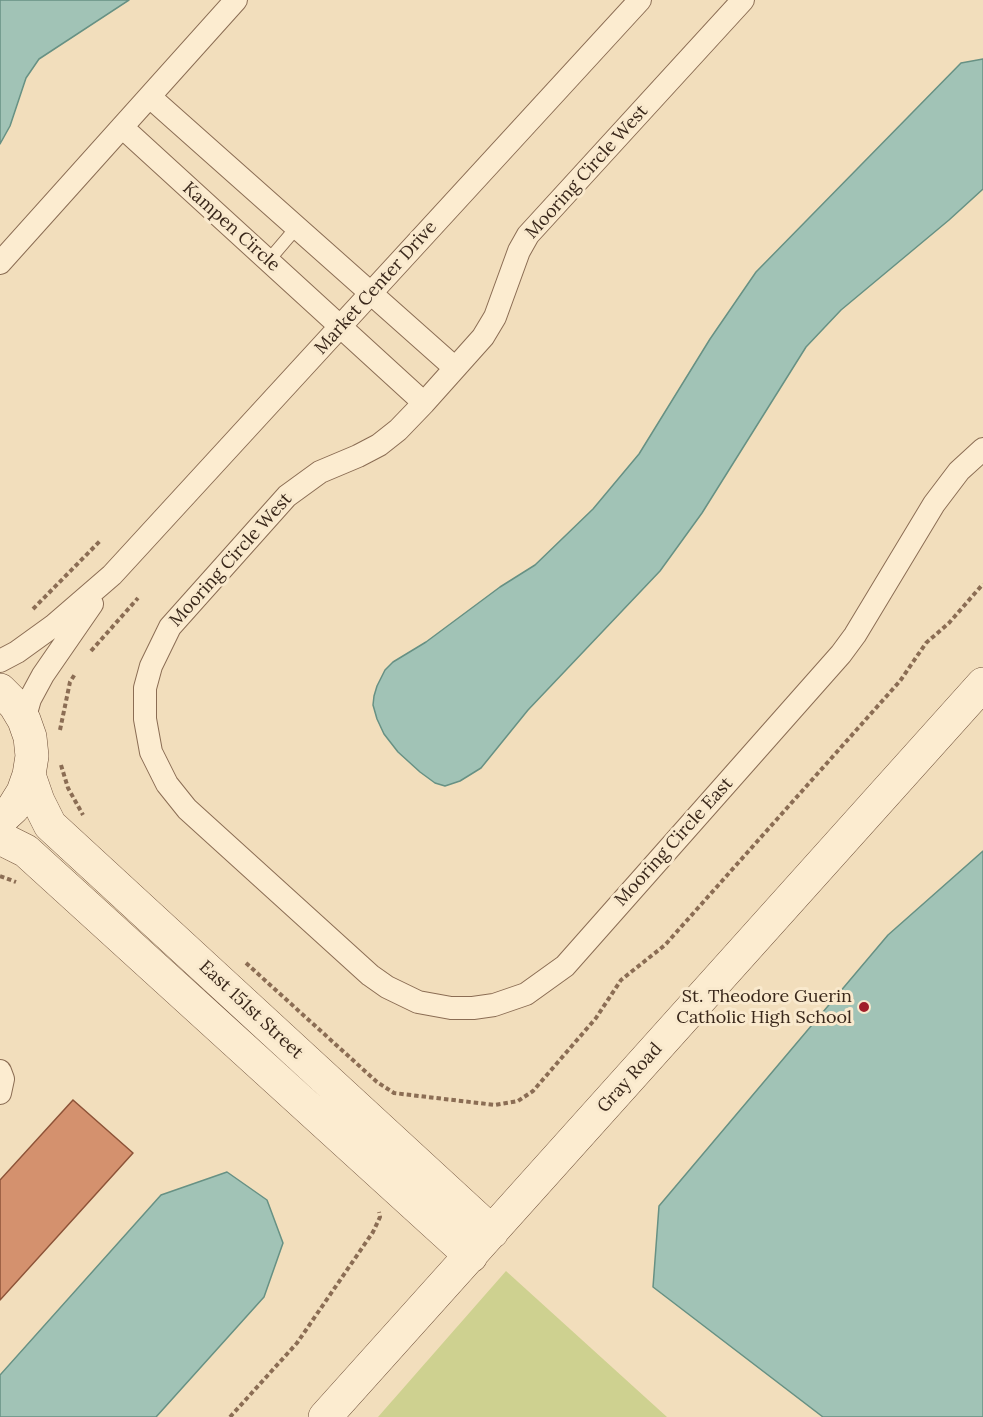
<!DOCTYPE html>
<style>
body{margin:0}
canvas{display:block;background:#f2debc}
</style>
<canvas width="983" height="1417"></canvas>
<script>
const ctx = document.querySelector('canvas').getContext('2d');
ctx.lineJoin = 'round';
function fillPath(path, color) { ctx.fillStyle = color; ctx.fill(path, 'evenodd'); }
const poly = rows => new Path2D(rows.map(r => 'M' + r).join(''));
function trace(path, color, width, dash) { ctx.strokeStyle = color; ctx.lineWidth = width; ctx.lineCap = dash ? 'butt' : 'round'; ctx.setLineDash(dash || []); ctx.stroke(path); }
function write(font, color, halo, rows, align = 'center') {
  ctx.font = font + ' Lora,serif'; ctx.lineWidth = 6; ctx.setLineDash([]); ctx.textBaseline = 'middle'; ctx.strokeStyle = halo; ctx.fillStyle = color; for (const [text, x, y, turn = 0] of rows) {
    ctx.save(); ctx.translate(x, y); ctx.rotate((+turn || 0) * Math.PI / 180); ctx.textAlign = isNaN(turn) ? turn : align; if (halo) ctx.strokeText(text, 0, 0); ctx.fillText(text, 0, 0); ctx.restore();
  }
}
const green = poly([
 [506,1271,667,1417,378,1417]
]);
const water = poly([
 [0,0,129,0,39,59,26,78,10,126,0,144,0,0],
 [983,59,983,189,949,220,841,310,806,347,702,513,660,571,528,710,481,768,460,781,445,786,435,783,420,772,398,752,384,734,377,719,373,705,374,696,377,686,385,670,393,662,426,642,500,587,535,565,593,509,639,454,710,339,756,272,961,63,983,59],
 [983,851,983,1417,823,1417,653,1287,659,1206,888,935,983,851],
 [227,1172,267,1200,283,1243,264,1297,156,1417,0,1417,0,1375,161,1195,227,1172]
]);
const building = poly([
 [73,1100,133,1153,0,1300,0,1180,73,1100]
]);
const path = poly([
 [33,609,100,541],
 [91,651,138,598],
 [60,730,70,682,75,674],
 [61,765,68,788,83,815],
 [0,876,16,882],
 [246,963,377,1082,394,1093,495,1105,518,1101,533,1091,596,1018,621,980,665,945,900,681,926,643,949,623,983,584],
 [230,1417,297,1343,373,1232,380,1217,379,1212]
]);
const lane = poly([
 [268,261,297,227]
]);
const street = poly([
 [743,0,528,235,519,251,495,317,483,337,424,403,398,430,379,445,358,456,320,472,287,496,170,627,151,666,145,688,145,719,151,752,167,784,187,809,370,975,387,987,418,1002,451,1008,473,1008,494,1005,526,994,565,966,841,654,855,635,934,504,959,471,983,449],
 [150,97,455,368],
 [122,127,424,403],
 [0,263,236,0],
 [0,661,17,652,53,626,112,575,640,0],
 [24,720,30,699,43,675,92,604],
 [0,1071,3,1079,0,1093]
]);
const secondary = poly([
 [0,690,15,705,24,720,30,737,32,756,29,775,23,792,13,808,0,820],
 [29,775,38,801,50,825,492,1232],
 [0,838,26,851,471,1256],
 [325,1417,983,684]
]);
const markers = [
 [864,1007,6,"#a01e29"]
];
const streetNames = [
 ["Mooring Circle West",587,172,-48],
 ["Kampen Circle",231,227,42],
 ["Market Center Drive",376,288,-48],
 ["Mooring Circle West",231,560,-48],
 ["Mooring Circle East",674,842,-48],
 ["East 151st Street",251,1010,43],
 ["Gray Road",630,1078,-48]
];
const poiNames = [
 ["St. Theodore Guerin",852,997],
 ["Catholic High School",852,1018]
];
fillPath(green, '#ced190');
fillPath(water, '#a1c3b6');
trace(water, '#679184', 1.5);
fillPath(building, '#d4916e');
trace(building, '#8d5338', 1.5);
trace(lane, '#8b6d54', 14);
trace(street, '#8b6d54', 24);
trace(secondary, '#6d4e38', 34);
trace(path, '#8b6d54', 4, [4.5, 3]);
trace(lane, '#fcecd0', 12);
trace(street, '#fcecd0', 22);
trace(secondary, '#fcecd0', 33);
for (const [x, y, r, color] of markers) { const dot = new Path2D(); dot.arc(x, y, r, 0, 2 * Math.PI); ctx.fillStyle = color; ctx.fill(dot); trace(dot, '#f9e9cd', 2); }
write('18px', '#39271a', '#f9e9cd', streetNames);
write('18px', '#39271a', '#f9e9cd', poiNames, 'right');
</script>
